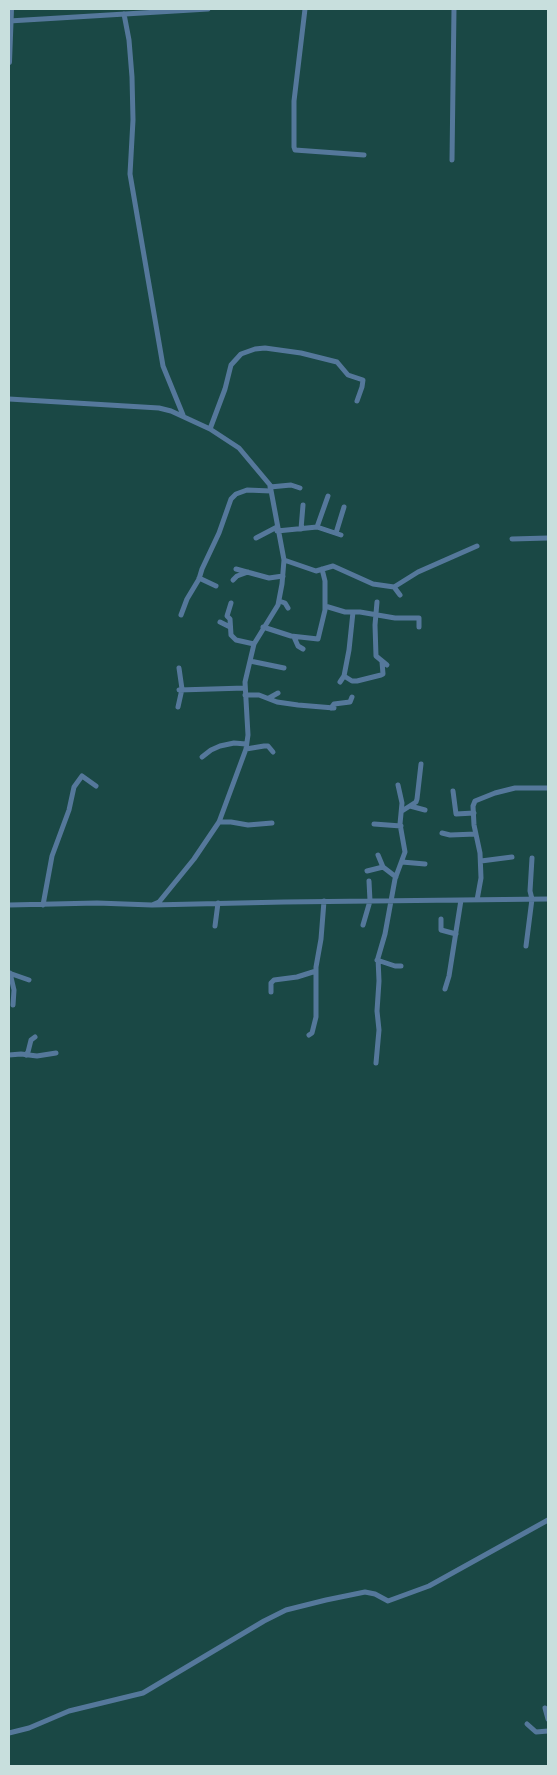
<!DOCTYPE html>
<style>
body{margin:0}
#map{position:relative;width:557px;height:1775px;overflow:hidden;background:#1a4845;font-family:Literata,serif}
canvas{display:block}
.frame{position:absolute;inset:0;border:10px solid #c8dfdd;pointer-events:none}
</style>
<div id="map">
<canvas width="557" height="1775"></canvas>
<div class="frame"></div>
</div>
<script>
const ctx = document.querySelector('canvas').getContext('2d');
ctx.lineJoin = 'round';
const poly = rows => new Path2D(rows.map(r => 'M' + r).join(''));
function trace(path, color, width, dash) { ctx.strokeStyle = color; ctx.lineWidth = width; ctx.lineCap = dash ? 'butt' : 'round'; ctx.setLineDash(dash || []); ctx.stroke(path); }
const minor = poly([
 [305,9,294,101,294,147,295,150,364,155],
 [124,14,129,40,132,77,133,120,130,174,163,366,183,415],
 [9,21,208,9],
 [452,160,454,9],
 [9,399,159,408,171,411,210,429,239,448,270,485,284,560,282,584,278,605,254,644,245,682,248,735,246,749,219,822,194,859,159,902,152,905],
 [210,429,225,389,231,365,241,354,255,349,265,348,301,353,337,362,348,375,363,380,362,387,357,401],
 [270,487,291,485,300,488],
 [317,527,328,496],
 [301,529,303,505],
 [277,531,317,527,341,535],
 [336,533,344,507],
 [256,538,277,527],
 [512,539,548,538],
 [284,560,316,571,333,566,373,584,394,587,400,595],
 [236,569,269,578,283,576],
 [199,578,216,586],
 [233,580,237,576,248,572],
 [394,587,418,572,477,546],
 [279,601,285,603,288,608],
 [377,602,375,625,376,656,387,665],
 [231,603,227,616,230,619,231,635,236,640,254,644],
 [325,606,345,612,360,612,395,618,419,618,419,627],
 [181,615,187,599,199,579,202,569,219,533,231,499,236,494,247,490,271,491],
 [220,622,230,627],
 [263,627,291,636,318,639,325,610,325,581,322,569],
 [294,637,298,646,303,649],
 [250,661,284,668],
 [344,676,352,681,357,681,381,675,383,674,382,662],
 [340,682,344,676,349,650,353,612],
 [179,690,245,688],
 [245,695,259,695,277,702,298,705,334,708],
 [269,698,278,693],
 [178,707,182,689,179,668],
 [331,708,334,704,350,702,352,697],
 [246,749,264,746,268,746,273,752],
 [202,757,211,750,220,746,234,743,246,744],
 [453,791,456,814,474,813],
 [410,806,425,810],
 [402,811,416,802,417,799,421,764],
 [219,822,231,822,248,825,272,823],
 [374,824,401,826],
 [442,833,450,835,476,834],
 [378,855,383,867],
 [481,861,512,857],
 [402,862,425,864],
 [367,871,383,867,396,877],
 [477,900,481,878,480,853,474,825,473,806,475,801,495,793,515,788,548,788],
 [9,905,97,903,152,905,284,902,548,899],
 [43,905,52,856,69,810,74,787,82,776,96,786],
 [441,919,441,930,456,934],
 [363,925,370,901,369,881],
 [215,926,218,903],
 [526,946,532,899,530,891,532,858],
 [377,960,395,966,401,966],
 [9,973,29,980],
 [10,973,14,990,13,1005],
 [445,989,449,976,461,900],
 [271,992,271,983,274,980,297,977,316,971],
 [309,1035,312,1033,316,1017,316,967,321,939,324,901],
 [9,1055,21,1054,37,1056,56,1053],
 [26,1055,28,1052,31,1040,35,1037],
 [376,1063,379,1030,377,1011,379,981,378,958,385,934,395,879,405,852,400,824,402,803,398,785],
 [545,1708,548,1719],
 [527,1724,536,1732,548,1731],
 [9,1733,29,1728,69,1711,143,1693,264,1621,286,1610,326,1600,365,1592,375,1594,388,1601,429,1586,548,1520]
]);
const tertiary = poly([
 [9,62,11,9]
]);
trace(minor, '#55789b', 5);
trace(tertiary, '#55789b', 6);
</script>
